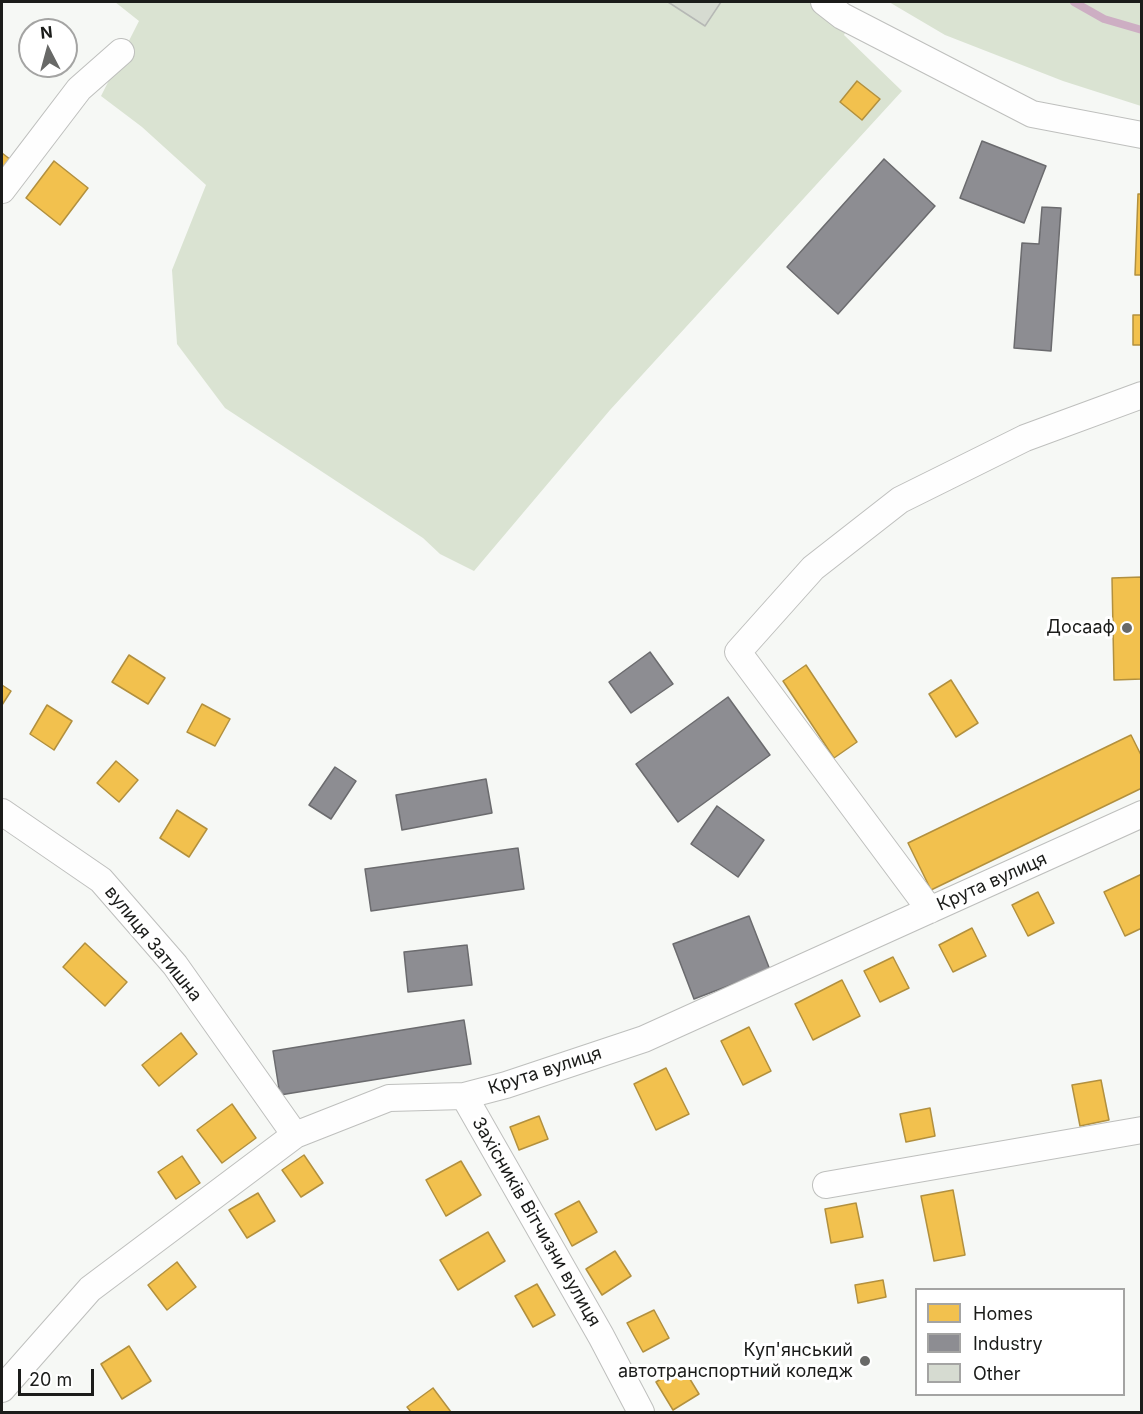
<!DOCTYPE html>
<meta charset="utf-8">
<style>
body{margin:0}
#map{position:relative;width:1143px;height:1414px;overflow:hidden;background:#f6f8f5;font-family:Inter,sans-serif}
canvas{display:block}
.frame{position:absolute;inset:0;border:3px solid #1b1c1a;pointer-events:none}
.legend{position:absolute;left:915px;top:1288px;width:210px;height:108px;box-sizing:border-box;background:#fff;border:2px solid #a4a4a3;margin:0;padding:8px 10px;list-style:none;font-size:18px;color:#1b1c1a}
.legend li{display:flex;align-items:center;gap:12px;height:30px}
.legend b{width:30px;border:2px solid #a4a4a3}
.north{position:absolute;left:18px;top:18px;width:60px;height:60px;box-sizing:border-box;background:#fff;border:2px solid #a4a4a3;border-radius:50%;rotate:354deg;font-size:16px;font-weight:700;line-height:24px;text-align:center;color:#1b1c1a}
.north::after{content:'';display:block;margin:auto;width:21px;height:27px;background:#686967;clip-path:polygon(50% 0,100% 100%,50% 72%,0 100%)}
.scale{position:absolute;left:18px;top:1369px;width:76px;height:27px;box-sizing:border-box;border:3px solid #1b1c1a;border-top:0;padding-left:8px;font-size:18px;line-height:21px;white-space:nowrap;color:#1b1c1a;-webkit-text-stroke:4px #fff;paint-order:stroke}
</style>
<div id="map">
<canvas width="1143" height="1414"></canvas>
<div class="frame"></div>
<ul class="legend">
<li><b style="height:16px;background:#f2c14e"></b>Homes</li>
<li><b style="height:16px;background:#8d8d92"></b>Industry</li>
<li><b style="height:16px;background:#d6dbd1"></b>Other</li>
</ul>
<div class="north">N</div>
<div class="scale">20 m</div>
</div>
<script>
const ctx = document.querySelector('canvas').getContext('2d');
ctx.lineJoin = 'round';
function fillPath(path, color) { ctx.fillStyle = color; ctx.fill(path, 'evenodd'); }
const poly = rows => new Path2D(rows.map(r => 'M' + r).join(''));
function trace(path, color, width, dash) { ctx.strokeStyle = color; ctx.lineWidth = width; ctx.lineCap = dash ? 'butt' : 'round'; ctx.setLineDash(dash || []); ctx.stroke(path); }
function write(font, color, halo, rows, align = 'center') {
  ctx.font = font + ' Inter,sans-serif'; ctx.lineWidth = 6; ctx.setLineDash([]); ctx.textBaseline = 'middle'; ctx.strokeStyle = halo; ctx.fillStyle = color; for (const [text, x, y, turn = 0] of rows) {
    ctx.save(); ctx.translate(x, y); ctx.rotate((+turn || 0) * Math.PI / 180); ctx.textAlign = isNaN(turn) ? turn : align; if (halo) ctx.strokeText(text, 0, 0); ctx.fillText(text, 0, 0); ctx.restore();
  }
}
const green = poly([
 [115,2,812,2,846,31,844,35,902,91,610,410,474,571,440,554,423,538,225,408,177,344,172,270,206,185,142,127,101,96,139,21],
 [889,2,1141,2,1141,106,1063,81,945,35]
]);
const homes = poly([
 [857,81,880,99,862,120,840,102,857,81],
 [2,153,11,160,2,171,2,153],
 [54,161,88,188,60,225,26,198,54,161],
 [1138,194,1142,194,1142,275,1135,275,1138,194],
 [1133,315,1142,315,1142,345,1133,345,1133,315],
 [1142,577,1142,679,1114,680,1112,578,1142,577],
 [129,655,165,678,148,704,112,682,129,655],
 [806,665,857,742,834,758,783,681,806,665],
 [951,680,978,723,956,737,929,694,951,680],
 [2,685,11,691,2,705,2,685],
 [202,704,230,719,215,746,187,732,202,704],
 [47,705,72,721,54,750,30,734,47,705],
 [1131,735,1142,757,1142,788,931,890,908,843,1131,735],
 [116,761,138,780,119,802,97,783,116,761],
 [177,810,207,829,189,857,160,838,177,810],
 [1142,874,1142,928,1125,936,1104,892,1142,874],
 [1038,892,1054,923,1028,936,1012,905,1038,892],
 [972,928,986,956,953,972,939,945,972,928],
 [85,943,127,982,105,1006,63,967,85,943],
 [893,957,909,988,880,1002,864,971,893,957],
 [842,980,860,1016,813,1040,795,1004,842,980],
 [749,1027,771,1071,743,1085,721,1041,749,1027],
 [181,1033,197,1054,159,1086,142,1065,181,1033],
 [666,1068,689,1114,656,1130,634,1084,666,1068],
 [1101,1080,1109,1120,1080,1126,1072,1085,1101,1080],
 [232,1104,256,1138,222,1163,197,1130,232,1104],
 [930,1108,935,1136,906,1142,900,1114,930,1108],
 [539,1116,548,1139,519,1150,510,1127,539,1116],
 [304,1155,323,1183,301,1197,282,1170,304,1155],
 [182,1156,200,1183,176,1199,158,1172,182,1156],
 [461,1161,481,1195,446,1216,426,1180,461,1161],
 [953,1190,965,1255,934,1261,921,1196,953,1190],
 [258,1193,275,1221,247,1238,229,1210,258,1193],
 [579,1201,597,1232,572,1246,555,1214,579,1201],
 [856,1203,863,1237,831,1243,825,1209,856,1203],
 [488,1232,505,1261,458,1290,440,1260,488,1232],
 [615,1251,631,1276,602,1295,586,1269,615,1251],
 [177,1262,196,1287,167,1310,148,1285,177,1262],
 [883,1280,886,1297,858,1303,855,1285,883,1280],
 [537,1284,555,1315,533,1327,515,1296,537,1284],
 [654,1310,669,1338,643,1352,627,1323,654,1310],
 [129,1346,151,1381,122,1399,101,1364,129,1346],
 [682,1366,699,1394,673,1410,656,1382,682,1366],
 [433,1388,451,1412,411,1412,407,1407,433,1388]
]);
const industry = poly([
 [982,141,1046,166,1024,223,960,198,982,141],
 [884,159,935,206,838,314,787,267,884,159],
 [1042,207,1061,208,1051,351,1014,348,1022,243,1039,244,1042,207],
 [650,652,673,684,631,713,609,682,650,652],
 [728,697,770,755,678,822,636,764,728,697],
 [335,767,356,781,331,819,309,805,335,767],
 [486,779,492,813,402,830,396,795,486,779],
 [717,806,764,840,738,877,691,844,717,806],
 [518,848,524,889,371,911,365,869,518,848],
 [749,916,770,970,694,999,673,944,749,916],
 [467,945,472,985,408,992,404,952,467,945],
 [464,1020,471,1064,280,1095,273,1051,464,1020]
]);
const stream = poly([
 [1074,2,1104,19,1142,30]
]);
const building = poly([
 [668,2,721,2,705,26,668,2]
]);
const minor = poly([
 [824,2,842,16,1032,114,1142,135],
 [2,190,79,89,121,52],
 [2,812,101,880,175,965,295,1135],
 [930,910,738,652,813,568,900,500,1025,438,1142,395],
 [464,1096,601,1336,641,1412],
 [826,1185,1142,1130],
 [2,1389,90,1289,295,1135,389,1098,464,1096,506,1085,644,1039,1142,814]
]);
const markers = [
 [1127,628,6,"#686967"],
 [865,1361,6,"#686967"]
];
const poiNames = [
 ["Досааф",1115,628],
 ["Куп'янський",853,1351],
 ["автотранспортний коледж",853,1372]
];
const streetNames = [
 ["Крута вулиця",992,882,-24],
 ["вулиця Затишна",153,944,51],
 ["Крута вулиця",545,1071,-18],
 ["Захісників Вітчизни вулиця",536,1222,60]
];
fillPath(green, '#dae3d2');
fillPath(homes, '#f2c14e');
trace(homes, '#b2903e', 1.5);
fillPath(industry, '#8d8d92');
trace(industry, '#6b6b6e', 1.5);
trace(stream, '#cdaec3', 8);
fillPath(building, '#d6dbd1');
trace(building, '#b6b8b5', 1.5);
trace(minor, '#bebfbd', 28);
trace(minor, '#fefefe', 26);
for (const [x, y, r, color] of markers) { const dot = new Path2D(); dot.arc(x, y, r, 0, 2 * Math.PI); ctx.fillStyle = color; ctx.fill(dot); trace(dot, '#fff', 2); }
write('18px', '#1b1c1a', '#fff', poiNames, 'right');
write('18px', '#1b1c1a', '#fff', streetNames);
</script>
